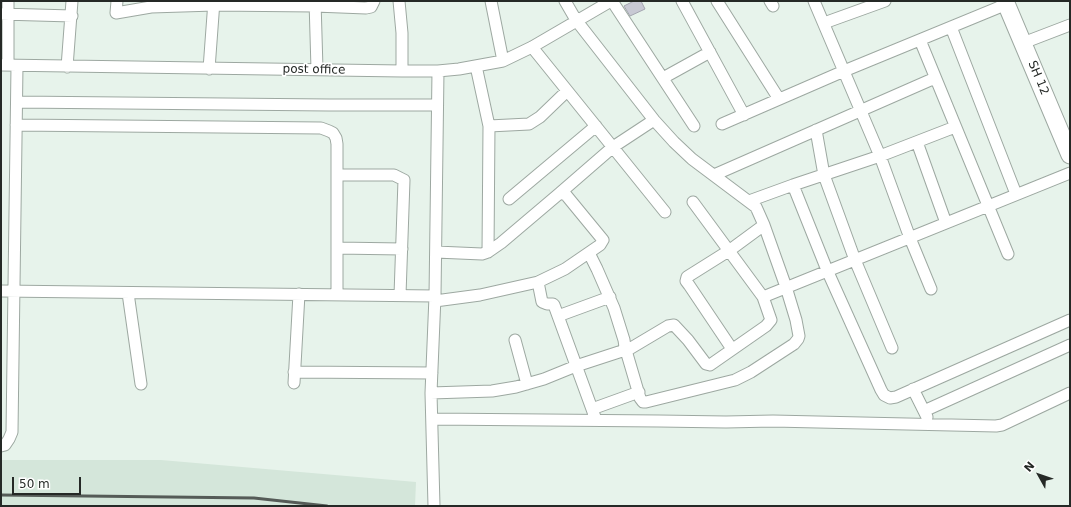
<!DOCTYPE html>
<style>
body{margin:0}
#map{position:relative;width:1071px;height:507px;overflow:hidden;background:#e7f3eb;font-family:"DejaVu Sans",sans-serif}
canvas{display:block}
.frame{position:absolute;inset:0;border:2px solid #252926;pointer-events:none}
.north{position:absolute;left:1019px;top:455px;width:40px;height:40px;-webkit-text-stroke:3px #fff;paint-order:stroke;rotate:310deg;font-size:11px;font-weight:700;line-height:16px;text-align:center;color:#252926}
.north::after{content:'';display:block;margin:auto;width:14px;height:18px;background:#252926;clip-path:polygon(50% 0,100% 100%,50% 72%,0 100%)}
.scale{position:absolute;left:12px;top:477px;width:69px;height:18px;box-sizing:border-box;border:2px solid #252926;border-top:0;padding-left:5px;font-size:12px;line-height:14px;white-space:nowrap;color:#252926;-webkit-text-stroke:3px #fff;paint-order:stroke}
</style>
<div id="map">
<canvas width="1071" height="507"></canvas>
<div class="frame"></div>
<div class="north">N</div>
<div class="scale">50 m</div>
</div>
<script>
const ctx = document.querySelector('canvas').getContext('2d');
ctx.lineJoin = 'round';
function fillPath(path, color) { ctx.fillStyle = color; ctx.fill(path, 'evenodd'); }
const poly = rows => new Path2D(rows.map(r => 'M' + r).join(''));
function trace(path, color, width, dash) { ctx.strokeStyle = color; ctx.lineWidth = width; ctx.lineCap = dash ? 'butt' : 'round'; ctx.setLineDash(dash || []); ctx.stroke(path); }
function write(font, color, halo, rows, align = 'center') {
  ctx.font = font + ' "DejaVu Sans",sans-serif'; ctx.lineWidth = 3.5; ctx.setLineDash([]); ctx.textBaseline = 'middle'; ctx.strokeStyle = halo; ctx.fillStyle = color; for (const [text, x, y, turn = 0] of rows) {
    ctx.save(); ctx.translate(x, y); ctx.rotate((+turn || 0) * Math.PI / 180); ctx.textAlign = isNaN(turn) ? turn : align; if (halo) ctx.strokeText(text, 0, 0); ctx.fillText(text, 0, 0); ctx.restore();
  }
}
const built = poly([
 [1,460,161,460,416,482,415,506,1,506]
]);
const building = poly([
 [634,1,641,1,645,9,630,16,624,6,634,1]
]);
const minor = poly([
 [117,1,116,13,151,7,214,5,315,6,366,8,371,7,374,1],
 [315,1,317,69],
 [399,1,402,33,402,71],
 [491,1,503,61],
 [565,1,576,20,654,120,674,142,692,159,756,207,764,225,786,287,796,320,799,336,798,339,794,344,751,372,735,380,646,402,643,402,640,398,625,347],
 [612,1,694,126],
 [682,1,744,115],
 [717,1,779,99],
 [770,1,773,6],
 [814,1,880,156,910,238,931,289],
 [1,14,72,16],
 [824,23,885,1],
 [951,27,1016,194],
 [920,40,1008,254],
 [1023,43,1070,25],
 [532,47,665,212],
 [1,65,402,71,438,71,459,69,503,61,532,47,611,1],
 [8,65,8,1],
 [476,66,489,126,488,252],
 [67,67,72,1],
 [209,69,214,1],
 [663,78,710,52],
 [17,102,329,105,437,105],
 [722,124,844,71,1007,4],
 [16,125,321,128,329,131,333,133,336,138,337,144,337,295],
 [489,126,529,124,540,117,567,91],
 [816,130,824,175,855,260,892,348],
 [917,142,946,223],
 [337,175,394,175,404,180,400,295],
 [714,175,935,78],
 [793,185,827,270,881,390,884,395,890,398,896,397,1070,320],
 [560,193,613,147,654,120],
 [509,199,596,126],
 [749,201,793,185,880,156,955,127],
 [337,248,402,249],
 [538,282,542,302,547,304,553,304,554,305,596,420],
 [1,291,435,296],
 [128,293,141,384],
 [763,297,1070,173],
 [435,301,480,295,538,282,565,269,600,245,603,240,566,195,560,193,501,243,488,252,482,254,436,252],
 [558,316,610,297],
 [515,340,527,384],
 [732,349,689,285,686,281,687,277,730,250,764,225],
 [626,351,668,326,674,325,688,340,706,364,710,365,766,326,771,320,763,297,693,202],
 [294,372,432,373],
 [294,383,299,294],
 [913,389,927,417],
 [431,393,492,391,516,387,544,379,576,366,622,351,625,347,624,340,614,308,597,269,589,253],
 [592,409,639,392],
 [924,411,1070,345],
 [432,419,659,421,726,422,773,421,996,426,1002,425,1070,393],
 [1,446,5,445,9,439,12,432,17,66],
 [434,506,431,393,435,296,438,71]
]);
const highway = poly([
 [1005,1,1070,155]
]);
const rail = poly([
 [1,495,254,498,327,506]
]);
const streetNames = [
 ["post office",314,70,1],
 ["SH 12",1038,78,67]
];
fillPath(built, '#d4e6da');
fillPath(building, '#c8c9d4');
trace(building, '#a4a5b0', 1);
trace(minor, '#9da8a1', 13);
trace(highway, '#9da8a1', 19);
trace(minor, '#fff', 11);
trace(highway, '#fff', 17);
trace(rail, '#555b57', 3);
write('12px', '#252926', '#fff', streetNames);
</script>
